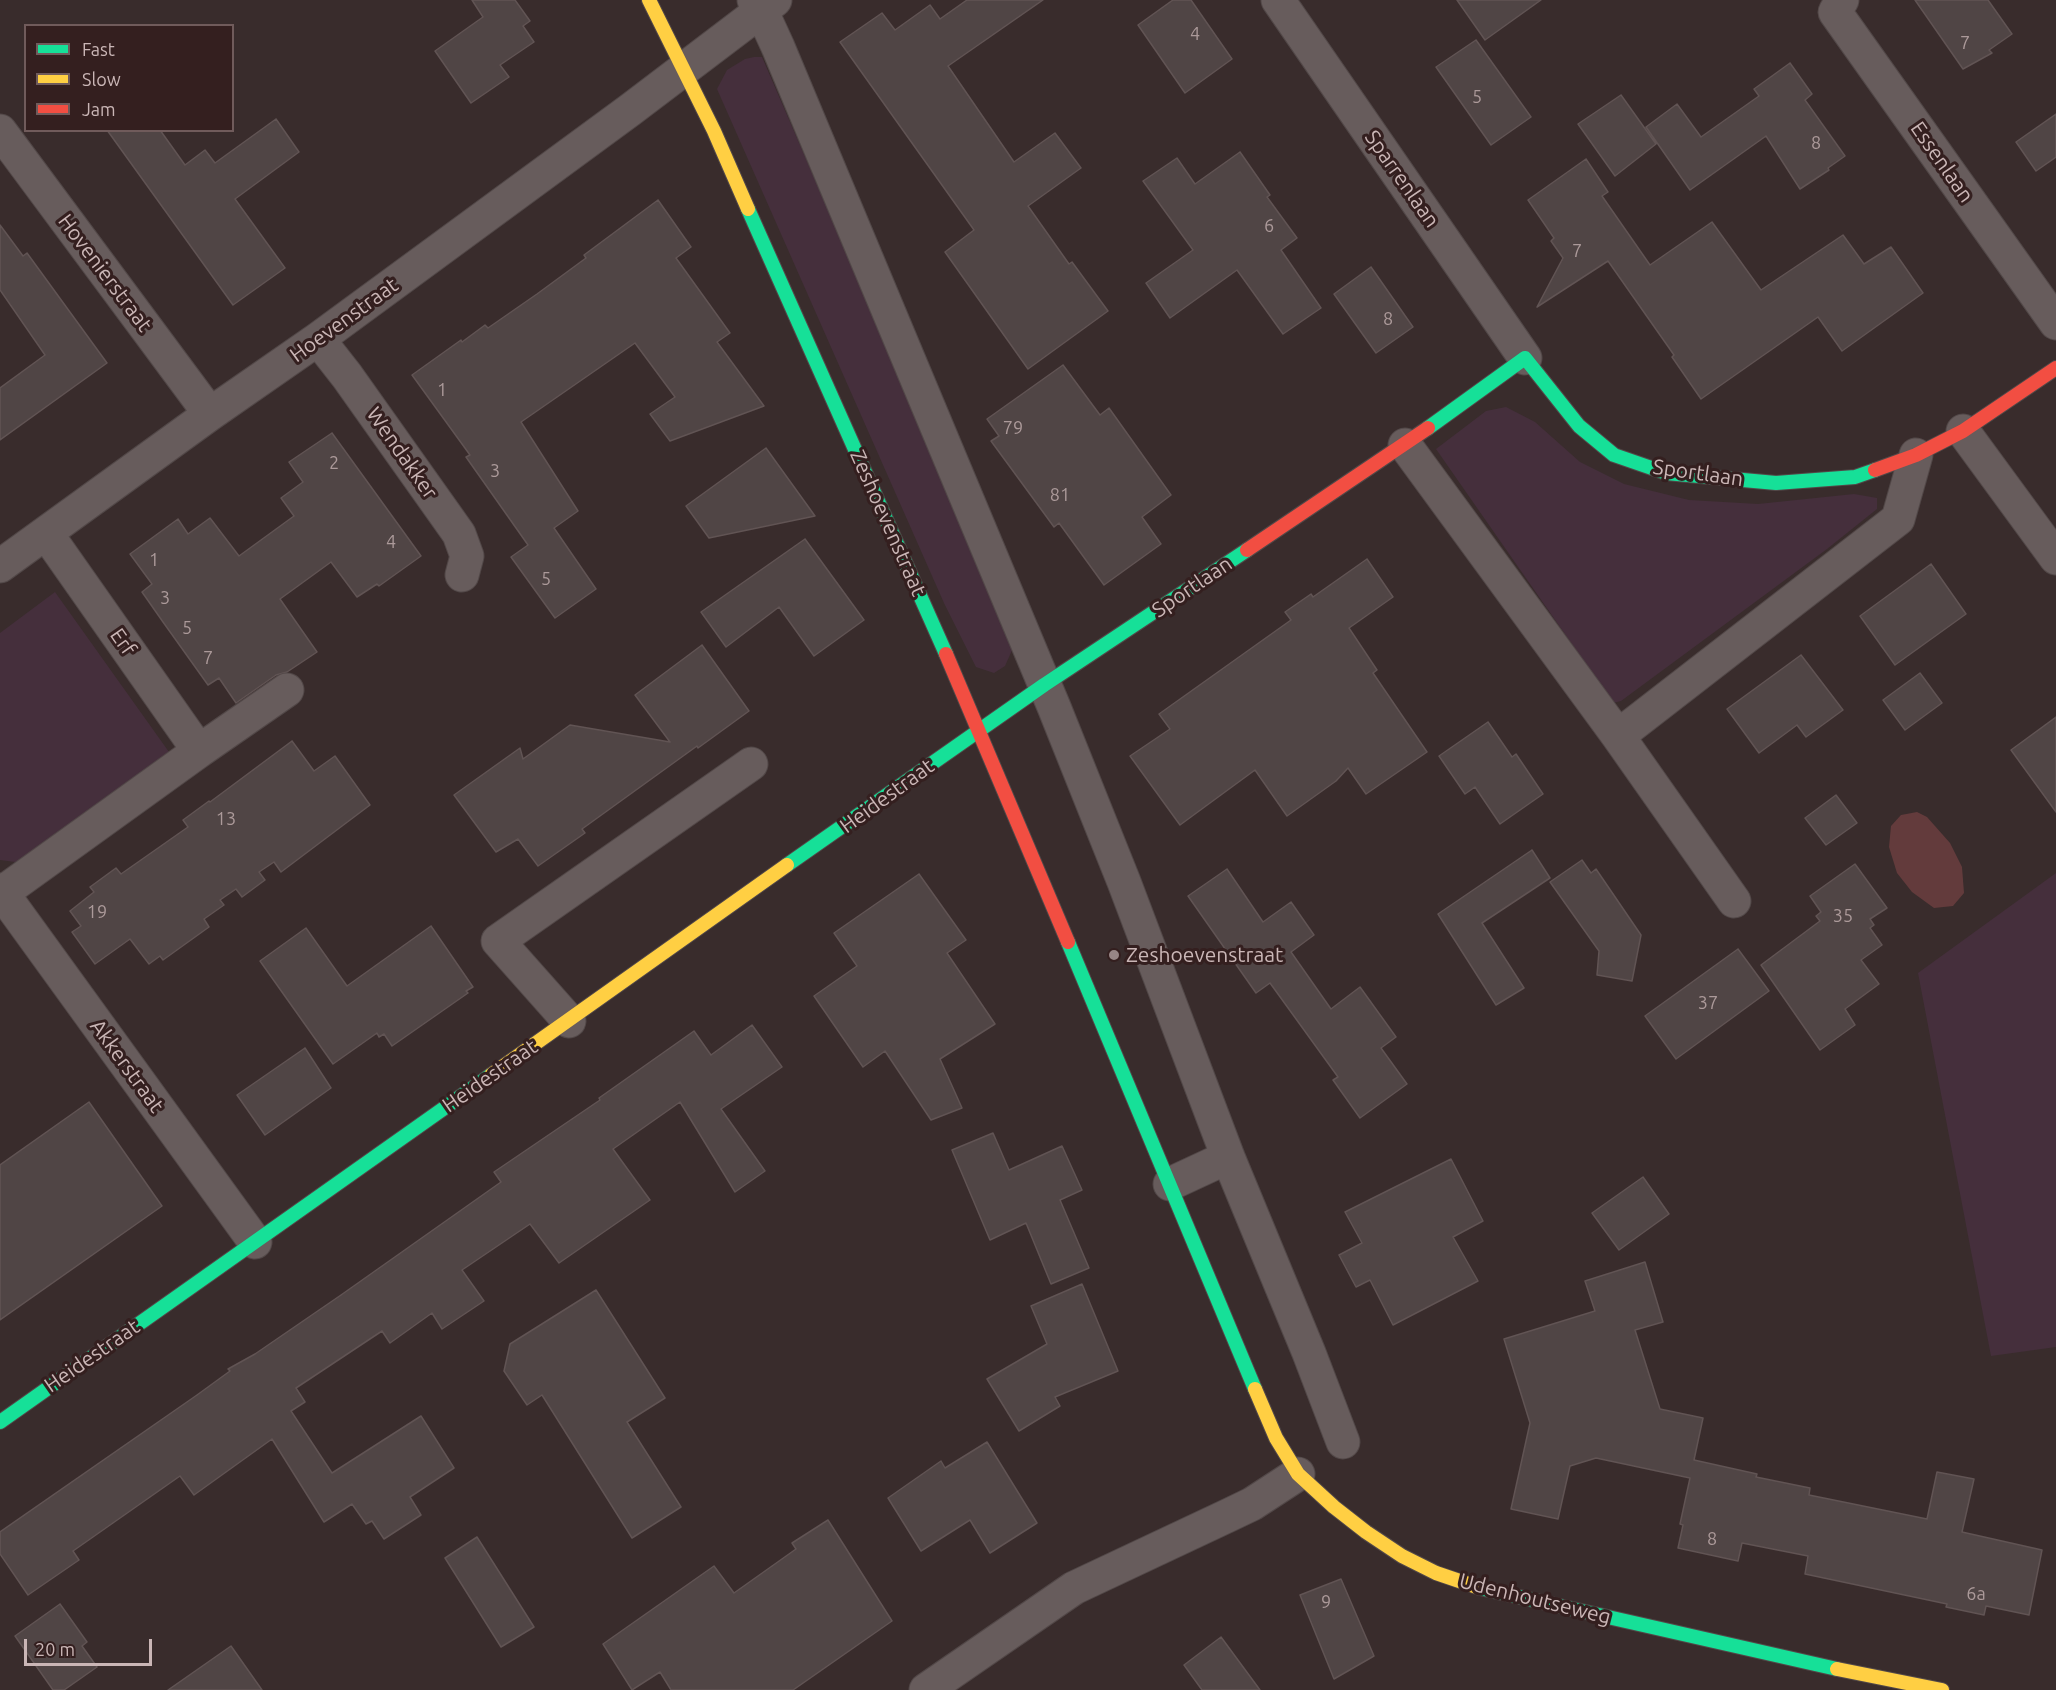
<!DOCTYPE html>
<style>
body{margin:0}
#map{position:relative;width:2056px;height:1690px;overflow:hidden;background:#392c2c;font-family:Ubuntu,sans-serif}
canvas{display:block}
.legend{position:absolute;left:24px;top:24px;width:210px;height:108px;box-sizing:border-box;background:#341f1f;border:2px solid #705b5b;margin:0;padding:8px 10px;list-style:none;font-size:18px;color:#cab6b6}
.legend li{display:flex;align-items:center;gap:12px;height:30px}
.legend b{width:30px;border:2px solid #705b5b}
.scale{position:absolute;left:24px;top:1639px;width:128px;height:27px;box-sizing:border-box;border:3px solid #cab6b6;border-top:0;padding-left:8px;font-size:18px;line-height:21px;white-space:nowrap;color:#cab6b6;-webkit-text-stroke:4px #341f1f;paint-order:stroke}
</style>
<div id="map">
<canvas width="2056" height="1690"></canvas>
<ul class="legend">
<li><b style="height:8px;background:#16e098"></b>Fast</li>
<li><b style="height:8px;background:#ffcf43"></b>Slow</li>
<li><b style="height:8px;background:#f24e42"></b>Jam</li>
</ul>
<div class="scale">20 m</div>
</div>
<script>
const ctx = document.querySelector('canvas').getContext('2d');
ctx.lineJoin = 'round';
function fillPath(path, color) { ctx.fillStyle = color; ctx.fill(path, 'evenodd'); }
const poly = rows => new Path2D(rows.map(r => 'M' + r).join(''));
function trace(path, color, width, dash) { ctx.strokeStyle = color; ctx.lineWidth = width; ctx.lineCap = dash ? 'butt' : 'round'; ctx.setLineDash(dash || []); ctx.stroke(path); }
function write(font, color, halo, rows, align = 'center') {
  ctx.font = font + ' Ubuntu,sans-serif'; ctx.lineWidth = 6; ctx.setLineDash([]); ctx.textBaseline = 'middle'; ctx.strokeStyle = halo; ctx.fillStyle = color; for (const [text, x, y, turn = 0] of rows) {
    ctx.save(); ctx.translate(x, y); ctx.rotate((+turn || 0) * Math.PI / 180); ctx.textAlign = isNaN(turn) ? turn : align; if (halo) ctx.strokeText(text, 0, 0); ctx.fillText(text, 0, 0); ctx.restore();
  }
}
const green = poly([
 [754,57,762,57,920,423,1013,648,1005,666,994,673,976,667,944,603,717,89,727,70,745,59],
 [1506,407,1535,422,1580,462,1624,484,1689,500,1758,504,1854,494,1877,498,1877,509,1827,549,1621,701,1613,703,1436,449,1486,411],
 [55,592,169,752,168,760,23,863,0,860,0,633],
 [2056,873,2056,1347,1991,1356,1918,973]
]);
const water = poly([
 [1917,812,1927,817,1950,843,1962,867,1964,893,1953,906,1934,908,1912,892,1897,873,1889,847,1891,826,1901,815]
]);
const building = poly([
 [472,0,515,0,530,21,523,26,534,42,500,65,509,77,471,103,435,51,483,17,472,0],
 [967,0,1043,0,948,66,1014,162,1055,133,1081,168,1028,206,1069,264,1072,262,1108,311,1028,369,945,252,974,230,840,42,882,13,895,30,930,5,940,19,967,0],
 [1173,0,1191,0,1232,59,1185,93,1138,25,1173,0],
 [1457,0,1541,0,1485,40,1457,0],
 [1915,0,1988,0,2012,34,1989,50,1992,53,1963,69,1915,0],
 [1476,40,1531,117,1491,145,1436,67,1476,40],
 [1790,63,1812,94,1805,100,1845,156,1828,168,1829,170,1800,189,1766,136,1690,190,1646,127,1677,104,1701,137,1759,96,1754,89,1790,63],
 [1621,95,1656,144,1615,176,1578,124,1621,95],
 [2056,114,2056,157,2036,171,2016,142,2056,114],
 [276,119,299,152,235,199,285,268,233,305,107,130,160,130,185,165,205,150,215,163,276,119],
 [1240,152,1270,195,1267,197,1297,238,1281,250,1321,308,1283,334,1237,270,1170,318,1146,283,1193,250,1143,181,1177,158,1195,184,1240,152],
 [1586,159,1608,192,1602,196,1650,265,1712,222,1761,290,1843,235,1864,264,1891,247,1923,293,1842,351,1818,317,1701,399,1672,357,1674,355,1608,261,1537,307,1563,258,1551,241,1554,238,1528,200,1586,159],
 [658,200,691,247,676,258,730,333,717,342,764,406,670,441,650,414,675,397,635,343,521,422,578,511,554,528,596,589,555,618,511,557,528,545,466,457,470,455,412,375,461,340,462,342,485,325,488,328,537,294,586,258,584,255,658,200],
 [0,225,23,256,27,253,107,363,0,440,0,388,45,355,0,290,0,225],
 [1371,267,1413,327,1376,353,1334,294,1371,267],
 [1063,365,1100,415,1109,408,1171,495,1142,517,1161,544,1104,585,1059,523,1054,527,991,441,999,436,987,419,1063,365],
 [332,433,421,556,379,586,377,584,357,597,331,562,280,599,317,652,287,672,276,675,236,703,219,678,208,685,163,622,142,592,152,584,130,554,178,519,188,534,210,518,239,556,294,516,281,498,303,482,289,462,332,433],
 [766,448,815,516,709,538,686,506,766,448],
 [805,539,864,620,814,656,779,607,726,647,701,612,805,539],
 [1367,559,1393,597,1349,628,1377,670,1373,673,1427,752,1366,794,1348,768,1336,781,1287,816,1255,770,1180,825,1130,756,1170,729,1159,714,1291,620,1285,612,1311,594,1313,597,1367,559],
 [1931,564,1966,614,1895,665,1860,616,1931,564],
 [702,645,749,711,698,748,697,746,582,829,585,833,538,866,518,839,496,852,454,795,520,748,523,759,570,725,670,742,635,695,702,645],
 [1801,655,1843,710,1806,737,1797,725,1759,753,1727,709,1801,655],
 [1920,673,1942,703,1905,730,1883,700,1920,673],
 [2056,717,2056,812,2011,750,2056,717],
 [1488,722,1512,757,1516,754,1543,794,1500,824,1475,787,1465,794,1439,756,1488,722],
 [292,741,314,771,335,756,370,805,281,872,274,862,259,872,265,880,242,897,236,889,220,900,224,905,204,919,209,927,163,960,160,956,149,964,130,939,95,964,72,932,81,926,70,911,94,892,90,887,116,868,121,874,188,827,183,820,209,801,210,802,292,741],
 [1836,795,1857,823,1826,845,1805,818,1836,795],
 [1532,850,1550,878,1482,923,1524,988,1496,1005,1438,914,1532,850],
 [1582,860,1591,873,1596,869,1641,935,1632,981,1597,975,1599,951,1550,882,1582,860],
 [1855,864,1887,908,1870,919,1874,925,1870,928,1882,945,1861,960,1879,984,1845,1009,1855,1025,1820,1050,1761,965,1820,921,1816,916,1821,912,1810,896,1855,864],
 [1227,869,1263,922,1291,902,1314,935,1291,952,1331,1009,1360,987,1396,1037,1381,1048,1407,1084,1360,1118,1333,1080,1338,1077,1270,983,1256,993,1188,896,1227,869],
 [919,874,966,940,947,953,995,1024,940,1059,962,1108,931,1120,885,1051,863,1067,814,996,857,966,834,933,919,874],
 [431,926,473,987,466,991,468,993,392,1046,384,1034,379,1037,377,1033,333,1064,260,961,306,928,347,986,431,926],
 [1738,949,1769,991,1676,1059,1645,1016,1738,949],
 [752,1025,782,1067,721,1109,765,1171,735,1192,680,1102,613,1149,650,1200,559,1263,530,1224,462,1270,484,1301,442,1329,432,1313,390,1343,382,1331,296,1388,305,1402,291,1411,332,1473,421,1416,454,1468,410,1497,421,1515,384,1539,372,1521,366,1524,352,1504,324,1522,272,1439,194,1495,180,1476,73,1551,79,1560,28,1595,0,1554,0,1532,197,1395,230,1371,228,1369,255,1354,341,1295,501,1182,494,1172,600,1100,599,1098,694,1031,711,1055,752,1025],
 [305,1048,331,1088,265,1135,237,1095,305,1048],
 [89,1102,162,1206,0,1320,0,1165,89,1102],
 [993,1133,1009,1170,1062,1146,1082,1190,1060,1200,1089,1268,1051,1284,1026,1223,990,1240,952,1150,993,1133],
 [1451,1159,1483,1221,1453,1237,1478,1281,1393,1325,1370,1280,1356,1287,1339,1255,1362,1243,1345,1212,1451,1159],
 [1643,1177,1669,1214,1619,1250,1592,1213,1643,1177],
 [1645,1262,1663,1322,1635,1330,1660,1409,1703,1418,1694,1460,1757,1474,1756,1477,1810,1488,1809,1495,1927,1519,1937,1472,1974,1479,1962,1532,2042,1550,2029,1615,1986,1606,1984,1615,1946,1607,1947,1604,1805,1574,1808,1556,1742,1543,1738,1561,1678,1548,1683,1525,1680,1524,1690,1478,1596,1458,1570,1466,1558,1519,1511,1509,1530,1423,1504,1339,1595,1311,1585,1281,1645,1262],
 [1082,1284,1118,1371,1055,1397,1060,1406,1019,1431,987,1379,1047,1344,1031,1306,1082,1284],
 [596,1290,665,1398,627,1422,681,1507,632,1538,542,1395,527,1405,504,1371,510,1344,596,1290],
 [987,1442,1037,1523,990,1553,970,1520,921,1551,888,1498,941,1461,945,1468,987,1442],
 [828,1520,892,1621,793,1690,671,1690,660,1672,632,1690,603,1644,714,1566,734,1593,796,1549,792,1543,828,1520],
 [477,1537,534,1627,501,1647,445,1558,477,1537],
 [1341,1579,1374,1656,1334,1679,1300,1595,1341,1579],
 [60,1604,87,1642,82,1646,97,1667,64,1690,53,1690,15,1636,60,1604],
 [1221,1637,1260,1690,1202,1690,1184,1665,1221,1637],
 [231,1646,262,1690,168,1690,231,1646]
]);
const street = poly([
 [754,0,761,10,778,47,1054,707,1124,882,1228,1157,1309,1353,1343,1442],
 [1278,0,1525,358],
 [1842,0,1835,12,2056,323],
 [0,131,210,414],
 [318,339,347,376,459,534,467,556,462,575],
 [1963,431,2056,558],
 [1405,445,1618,736,1898,519,1916,455],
 [0,566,210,414,318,339,630,110,775,0],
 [1618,736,1734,901],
 [199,751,287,690],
 [0,890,255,1242],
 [2,893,199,751,46,533],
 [569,1021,498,941,751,764],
 [1170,1184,1228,1157],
 [926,1690,1074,1588,1227,1516,1252,1504,1298,1474]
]);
const fast = poly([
 [748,209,946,654],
 [1428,428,1525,358,1579,426,1614,455,1666,473,1776,483,1855,477,1875,470],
 [787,865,1044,685,1247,550],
 [1068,942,1255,1389],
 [0,1422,491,1075],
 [1480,1588,1837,1669]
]);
const slow = poly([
 [649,0,714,131,748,209],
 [491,1075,787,865],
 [1255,1389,1276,1438,1298,1474,1334,1507,1366,1532,1402,1556,1436,1573,1480,1588],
 [1837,1669,1942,1690]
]);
const jam = poly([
 [1875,470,1916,455,1963,431,2056,368],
 [1247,550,1428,428],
 [946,654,1068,942]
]);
const markers = [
 [1114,955,6,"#978686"]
];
const numberNames = [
 ["4",1195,34],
 ["7",1965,43],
 ["5",1477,97],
 ["8",1816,143],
 ["6",1269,226],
 ["7",1577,251],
 ["8",1388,319],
 ["1",442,390],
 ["79",1013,428],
 ["2",334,463],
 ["3",495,471],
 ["81",1060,495],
 ["4",391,542],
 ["1",154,560],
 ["5",546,579],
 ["3",165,598],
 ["5",187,628],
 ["7",208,658],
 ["13",226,819],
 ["19",97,912],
 ["35",1843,916],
 ["37",1708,1003],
 ["8",1712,1539],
 ["6a",1976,1594],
 ["9",1326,1602]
];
const streetNames = [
 ["Essenlaan",1942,162,55],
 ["Sparrenlaan",1402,179,55],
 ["Hovenierstraat",105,273,53],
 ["Hoevenstraat",344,320,-36],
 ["Wendakker",402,453,55],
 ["Sportlaan",1698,473,8],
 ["Zeshoevenstraat",888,523,66],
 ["Sportlaan",1192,587,-34],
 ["Erf",123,642,55],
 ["Heidestraat",887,796,-36],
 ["Akkerstraat",127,1066,54],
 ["Heidestraat",490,1076,-35],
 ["Heidestraat",92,1356,-35],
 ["Udenhoutseweg",1535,1599,14]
];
const poiNames = [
 ["Zeshoevenstraat",1126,955]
];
fillPath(green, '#452f3c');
fillPath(water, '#633b3c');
fillPath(building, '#504545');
trace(building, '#615454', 1.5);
trace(street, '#524848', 35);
trace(fast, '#524848', 16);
trace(slow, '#524848', 16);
trace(jam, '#524848', 16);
trace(street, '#675c5c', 33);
trace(fast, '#16e098', 14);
trace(slow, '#ffcf43', 14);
trace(jam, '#f24e42', 14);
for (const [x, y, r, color] of markers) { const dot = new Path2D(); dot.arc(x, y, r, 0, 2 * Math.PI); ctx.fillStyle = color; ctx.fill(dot); trace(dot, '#341f1f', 2); }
write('18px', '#ac9a9a', null, numberNames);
write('21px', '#cab6b6', '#341f1f', streetNames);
write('21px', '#cab6b6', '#341f1f', poiNames, 'left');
</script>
